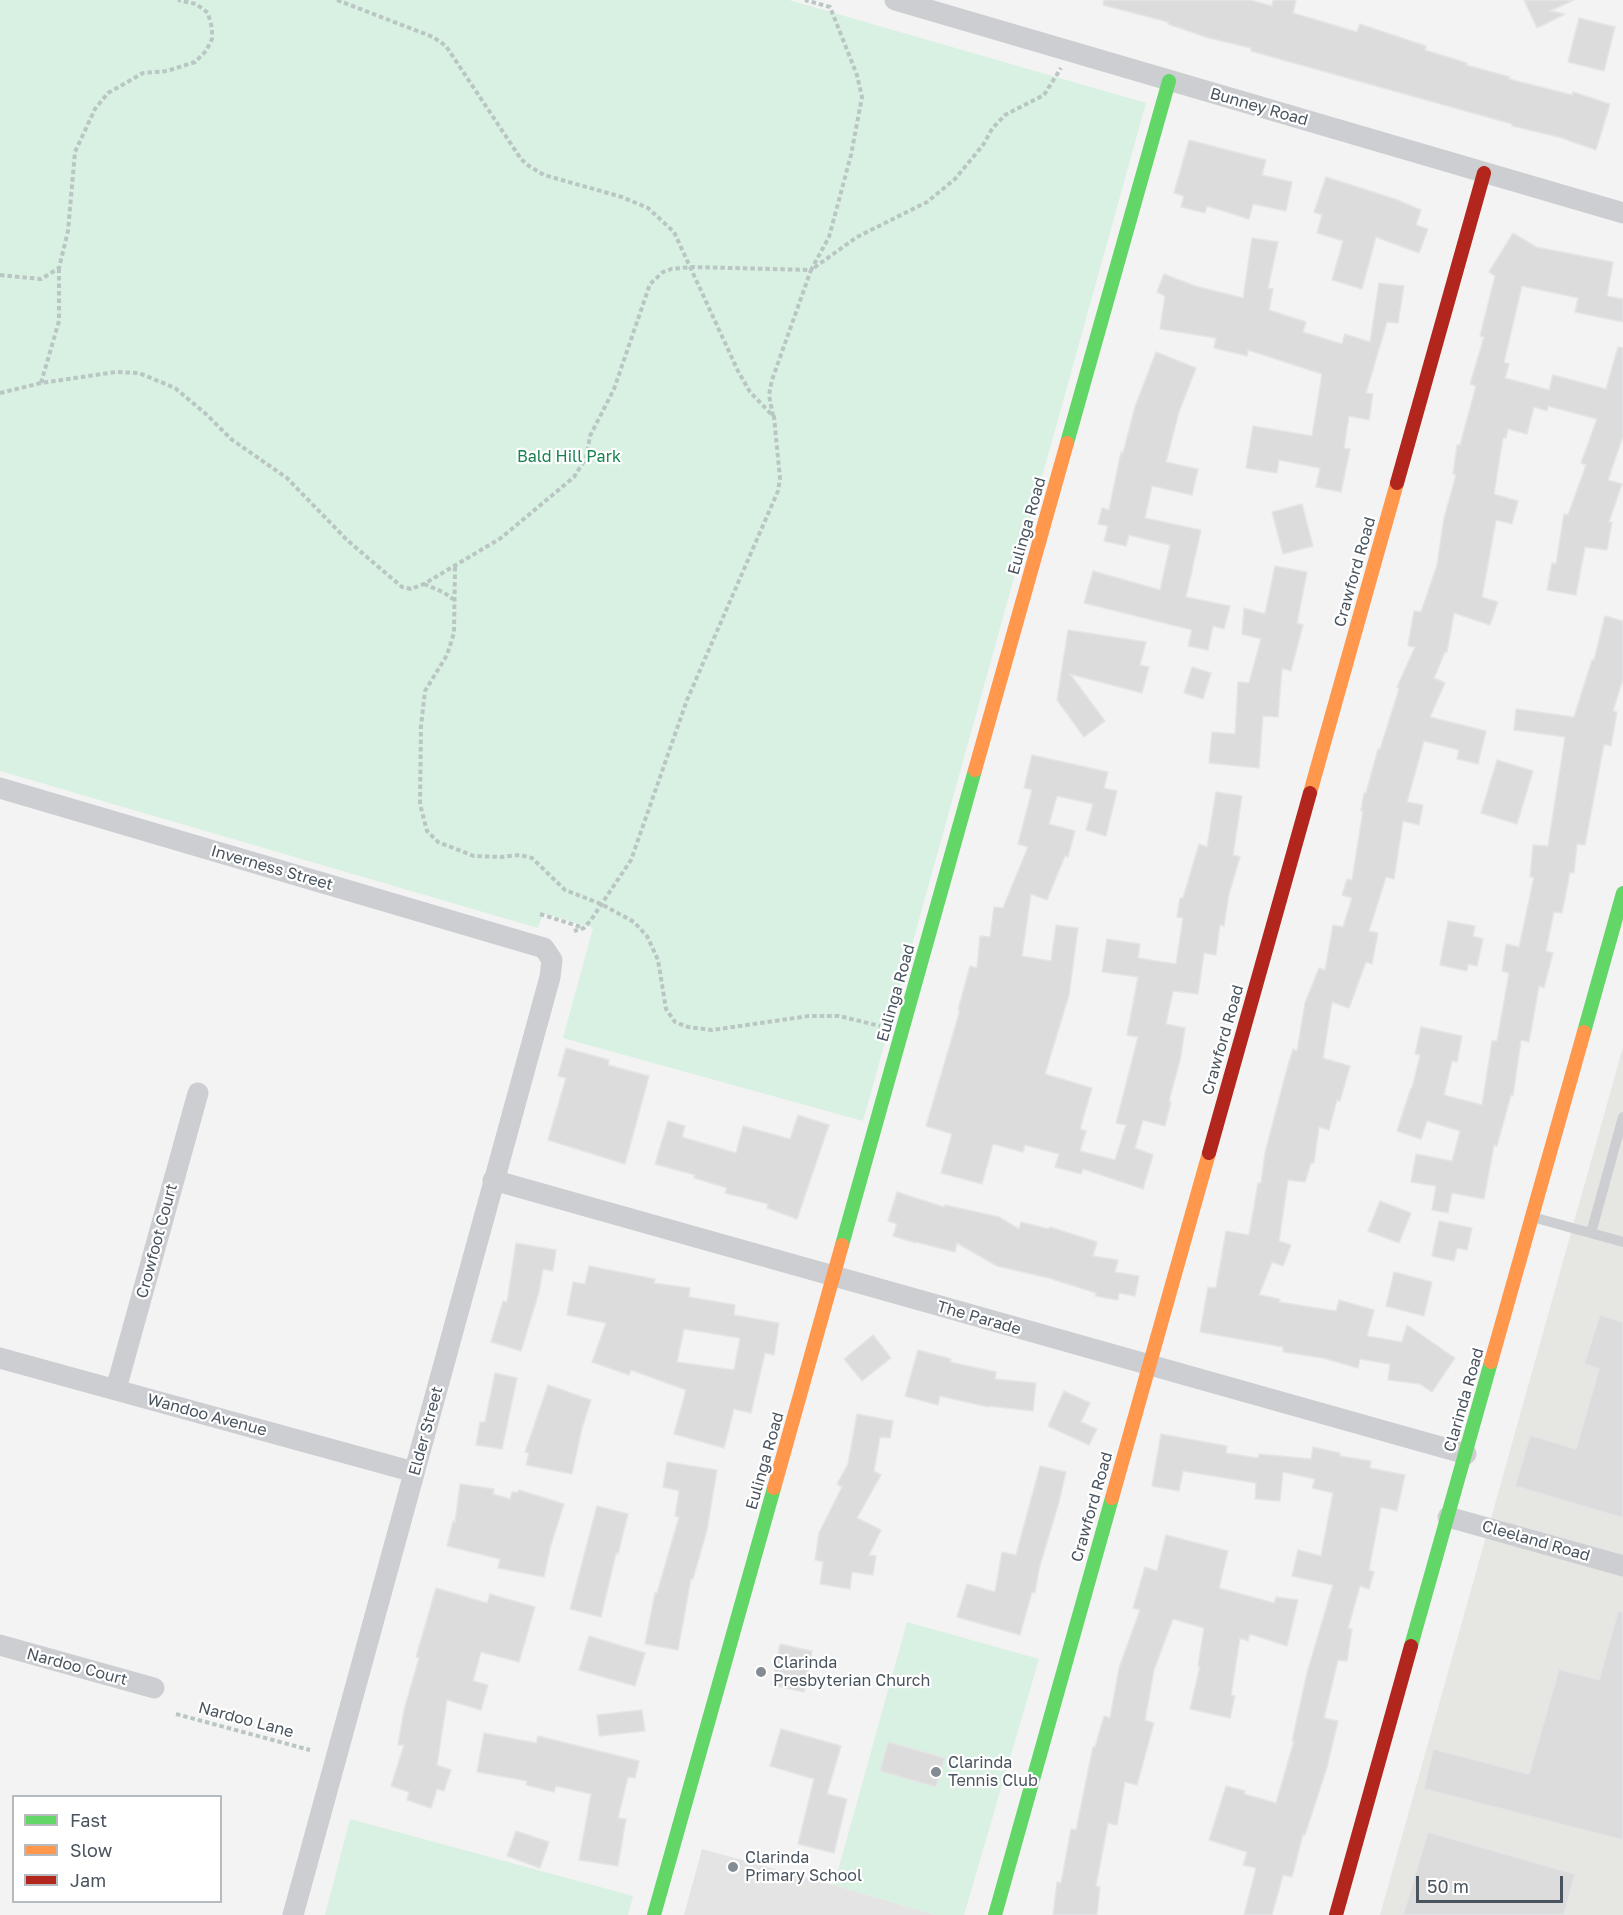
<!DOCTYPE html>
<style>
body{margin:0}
#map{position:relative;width:1623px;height:1915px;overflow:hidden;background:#f3f3f3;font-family:"Golos Text",sans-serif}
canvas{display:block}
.legend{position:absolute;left:12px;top:1795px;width:210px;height:108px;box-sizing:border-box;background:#fff;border:2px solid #b6bbbf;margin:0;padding:8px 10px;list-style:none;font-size:18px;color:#49545f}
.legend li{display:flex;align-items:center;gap:12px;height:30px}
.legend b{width:30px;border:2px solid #b6bbbf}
.scale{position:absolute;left:1416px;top:1876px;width:147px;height:27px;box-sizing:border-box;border:3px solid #49545f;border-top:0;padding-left:8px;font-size:18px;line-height:21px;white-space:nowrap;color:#49545f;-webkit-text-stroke:4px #fff;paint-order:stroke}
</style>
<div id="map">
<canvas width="1623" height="1915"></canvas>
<ul class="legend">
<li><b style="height:8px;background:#63d668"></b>Fast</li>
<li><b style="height:8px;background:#ff974d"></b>Slow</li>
<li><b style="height:8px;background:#b3261e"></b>Jam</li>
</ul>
<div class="scale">50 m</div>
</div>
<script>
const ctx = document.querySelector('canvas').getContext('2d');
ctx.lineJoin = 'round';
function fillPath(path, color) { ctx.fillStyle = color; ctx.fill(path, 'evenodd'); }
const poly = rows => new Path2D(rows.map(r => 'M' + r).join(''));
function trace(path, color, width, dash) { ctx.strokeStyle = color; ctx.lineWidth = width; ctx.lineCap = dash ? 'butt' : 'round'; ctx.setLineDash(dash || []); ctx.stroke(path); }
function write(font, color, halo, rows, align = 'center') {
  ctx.font = font + ' "Golos Text",sans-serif'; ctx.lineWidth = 4.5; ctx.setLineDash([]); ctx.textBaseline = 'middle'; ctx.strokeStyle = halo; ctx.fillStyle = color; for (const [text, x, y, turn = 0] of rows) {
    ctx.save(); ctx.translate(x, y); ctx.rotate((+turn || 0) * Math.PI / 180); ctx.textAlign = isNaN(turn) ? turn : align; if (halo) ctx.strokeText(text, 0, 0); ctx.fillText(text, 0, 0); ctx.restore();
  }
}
const commercial = poly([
 [1623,1047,1623,1915,1380,1915]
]);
const education = poly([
 [702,1849,834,1885,936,1915,684,1915]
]);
const green = poly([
 [0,0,789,0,1146,103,863,1121,563,1038,593,928,543,913,538,928,0,771],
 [907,1622,1039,1659,964,1915,936,1915,834,1885],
 [350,1819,633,1896,628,1915,325,1915]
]);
const building = poly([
 [1104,0,1250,0,1272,6,1273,0,1296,0,1293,13,1357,32,1360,24,1426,46,1425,50,1467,63,1466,65,1510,77,1509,79,1572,95,1573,92,1610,104,1596,150,1559,137,1512,126,1512,124,1251,51,1251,48,1209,38,1168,24,1168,22,1103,5,1104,0],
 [1524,0,1574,0,1550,11,1565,14,1537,28,1524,0],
 [1579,18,1615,27,1604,71,1568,62,1579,18],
 [1189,140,1266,160,1262,175,1292,182,1286,211,1253,204,1249,219,1207,206,1205,213,1181,207,1184,196,1174,193,1189,140],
 [1326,177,1395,199,1421,210,1416,225,1428,229,1419,253,1376,237,1362,289,1332,280,1343,241,1317,233,1322,215,1314,212,1326,177],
 [1513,233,1536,247,1613,262,1607,296,1623,299,1623,322,1575,312,1578,298,1522,286,1504,362,1509,364,1505,378,1549,390,1553,375,1606,389,1618,347,1623,348,1623,436,1608,480,1622,484,1609,522,1612,522,1607,550,1585,547,1576,595,1547,590,1552,563,1556,564,1564,514,1568,515,1586,465,1581,463,1597,419,1548,406,1547,411,1534,407,1527,434,1508,429,1506,438,1503,438,1494,494,1518,501,1512,524,1496,520,1482,597,1498,602,1490,625,1454,613,1447,652,1445,652,1434,678,1445,683,1430,717,1486,731,1478,764,1457,759,1459,750,1424,741,1407,802,1423,805,1419,825,1403,821,1394,879,1386,877,1369,931,1378,933,1372,964,1366,962,1349,1008,1332,1002,1323,1058,1350,1066,1340,1101,1337,1100,1329,1130,1319,1127,1314,1163,1311,1163,1305,1182,1288,1180,1279,1241,1291,1245,1283,1266,1272,1262,1259,1295,1280,1299,1279,1302,1336,1311,1339,1300,1374,1310,1367,1336,1402,1342,1407,1325,1455,1358,1432,1392,1420,1384,1388,1380,1390,1364,1360,1359,1358,1368,1323,1358,1283,1352,1283,1347,1200,1332,1208,1287,1216,1288,1226,1231,1249,1235,1258,1183,1261,1183,1265,1153,1285,1076,1293,1049,1297,1051,1305,1003,1319,968,1325,970,1333,925,1343,927,1352,898,1342,895,1347,879,1352,880,1363,811,1361,811,1364,793,1366,793,1378,749,1380,749,1399,689,1397,687,1415,647,1408,646,1414,611,1421,612,1437,565,1444,518,1456,475,1453,474,1457,445,1460,445,1476,386,1470,384,1484,337,1480,336,1495,276,1489,272,1513,233],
 [1252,238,1278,242,1268,288,1273,289,1269,310,1306,322,1303,332,1342,344,1345,334,1370,342,1379,283,1404,286,1398,323,1387,322,1366,393,1373,394,1369,420,1349,416,1344,448,1350,449,1341,492,1316,487,1320,468,1279,460,1277,473,1246,468,1253,426,1312,436,1322,374,1248,350,1247,356,1214,348,1216,338,1160,329,1165,296,1157,292,1164,274,1195,286,1243,298,1252,238],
 [1156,352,1196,368,1179,412,1166,462,1198,469,1192,495,1152,486,1145,518,1201,530,1186,597,1230,606,1224,629,1213,626,1208,650,1188,646,1192,630,1084,603,1093,571,1160,590,1170,545,1129,535,1126,546,1104,541,1108,526,1098,524,1102,508,1109,510,1121,452,1123,453,1135,407,1156,352],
 [1302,504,1313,546,1283,554,1272,512,1302,504],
 [1275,566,1307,572,1297,623,1303,625,1291,671,1282,668,1278,717,1263,716,1259,768,1209,763,1212,732,1235,734,1238,682,1249,683,1261,639,1242,634,1244,608,1265,614,1275,566],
 [1605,616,1623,621,1623,679,1613,711,1617,712,1611,746,1604,744,1585,845,1577,844,1574,873,1570,872,1562,913,1554,912,1546,951,1553,953,1544,988,1539,986,1529,1042,1521,1040,1513,1096,1511,1095,1497,1146,1494,1145,1484,1199,1452,1193,1448,1213,1432,1210,1436,1186,1411,1182,1416,1154,1452,1161,1460,1131,1427,1121,1421,1139,1397,1131,1411,1088,1412,1088,1420,1055,1415,1054,1421,1027,1462,1036,1457,1062,1452,1061,1444,1095,1482,1105,1492,1041,1497,1041,1509,973,1502,971,1506,944,1519,947,1534,877,1530,877,1533,845,1548,846,1565,737,1514,730,1516,709,1574,717,1592,660,1594,660,1605,616],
 [1068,630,1146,642,1140,665,1149,667,1142,693,1070,674,1105,721,1084,737,1057,700,1068,630],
 [1192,667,1211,673,1203,699,1184,693,1192,667],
 [1032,755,1108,772,1104,788,1117,791,1106,836,1086,830,1093,804,1057,796,1049,824,1075,831,1068,857,1065,856,1047,900,1031,894,1022,956,1051,961,1056,925,1078,928,1069,995,1045,1074,1092,1088,1080,1129,1086,1131,1080,1151,1115,1160,1126,1125,1116,1123,1138,1037,1127,1035,1138,977,1102,972,1107,939,1140,944,1138,958,1176,964,1183,918,1177,917,1180,898,1183,898,1199,844,1207,847,1216,792,1242,796,1233,855,1240,857,1229,894,1224,926,1220,925,1216,955,1204,953,1198,994,1173,991,1166,1024,1185,1028,1181,1056,1169,1101,1171,1102,1165,1126,1143,1120,1135,1148,1153,1155,1143,1189,1083,1169,1081,1174,1055,1167,1059,1154,1025,1145,1023,1152,993,1144,982,1184,941,1173,952,1134,926,1126,960,1010,958,1010,970,966,977,968,980,936,990,937,994,907,1003,908,1028,847,1018,844,1032,790,1024,788,1032,755],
 [1497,760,1533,771,1517,824,1481,813,1497,760],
 [1448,921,1475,926,1473,936,1483,939,1477,966,1468,964,1467,971,1440,965,1448,921],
 [566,1048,609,1060,608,1065,649,1076,625,1164,548,1140,566,1078,558,1076,566,1048],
 [798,1115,829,1125,797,1219,767,1208,768,1204,725,1193,727,1188,694,1178,695,1175,655,1164,668,1121,685,1126,682,1137,736,1153,743,1126,790,1139,798,1115],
 [897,1192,944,1207,945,1205,999,1217,1019,1229,1021,1222,1049,1229,1050,1227,1097,1242,1093,1256,1118,1260,1115,1272,1139,1276,1135,1296,1119,1293,1118,1300,1095,1296,1096,1293,1049,1278,997,1266,957,1243,955,1252,916,1242,916,1243,893,1236,897,1224,888,1221,897,1192],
 [1380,1201,1411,1213,1399,1243,1368,1231,1380,1201],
 [1439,1221,1472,1228,1467,1250,1457,1248,1454,1261,1432,1256,1439,1221],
 [516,1243,556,1250,553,1271,543,1269,539,1292,521,1351,491,1342,503,1301,507,1302,516,1243],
 [589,1266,655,1279,654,1283,690,1288,689,1297,735,1305,734,1315,779,1323,774,1355,765,1353,751,1413,734,1409,724,1448,674,1434,686,1390,631,1370,629,1375,592,1362,606,1323,567,1315,573,1282,585,1284,589,1266],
 [684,1329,740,1338,734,1370,677,1362,684,1329],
 [1394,1272,1432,1282,1424,1316,1386,1306,1394,1272],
 [1600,1315,1623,1322,1623,1518,1515,1486,1530,1435,1576,1449,1599,1369,1584,1364,1600,1315],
 [873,1335,891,1358,862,1381,844,1359,873,1335],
 [918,1350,951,1359,950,1362,996,1372,995,1379,1036,1383,1033,1411,989,1406,988,1407,940,1396,938,1405,905,1396,918,1350],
 [495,1373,517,1378,502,1449,476,1445,480,1422,485,1422,495,1373],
 [548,1385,591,1400,582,1428,572,1474,526,1465,529,1453,525,1452,548,1385],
 [1064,1391,1090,1403,1081,1422,1097,1429,1089,1445,1048,1426,1064,1391],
 [857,1414,893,1421,890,1438,880,1437,874,1471,881,1475,857,1518,881,1530,869,1555,876,1556,873,1575,852,1572,850,1589,820,1584,823,1562,815,1560,819,1533,842,1487,837,1484,848,1464,857,1414],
 [1161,1434,1227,1446,1226,1453,1258,1458,1259,1454,1311,1459,1313,1447,1340,1453,1340,1456,1371,1461,1370,1468,1405,1475,1397,1511,1381,1507,1369,1570,1374,1572,1369,1589,1360,1586,1348,1628,1352,1629,1347,1661,1338,1660,1324,1718,1338,1721,1327,1767,1305,1835,1303,1834,1292,1877,1283,1875,1272,1915,1244,1915,1256,1868,1243,1865,1247,1852,1209,1840,1226,1786,1245,1791,1244,1794,1276,1803,1294,1741,1292,1741,1307,1673,1333,1585,1292,1576,1298,1550,1321,1556,1333,1493,1312,1488,1315,1479,1283,1472,1280,1501,1255,1499,1256,1483,1183,1471,1179,1491,1152,1486,1161,1434],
 [667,1462,717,1470,707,1530,693,1579,691,1579,678,1650,645,1644,655,1593,657,1593,679,1517,675,1516,679,1491,663,1487,667,1462],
 [1040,1466,1066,1472,1059,1502,1039,1569,1035,1593,1032,1592,1020,1635,957,1617,967,1584,995,1592,1002,1552,1016,1555,1040,1466],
 [460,1484,494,1489,493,1494,510,1499,512,1492,518,1492,519,1490,564,1504,550,1548,544,1577,498,1568,500,1559,447,1546,453,1521,455,1522,460,1484],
 [597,1506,628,1514,618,1554,616,1553,601,1617,570,1609,597,1506],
 [1166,1535,1228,1551,1219,1588,1274,1603,1276,1597,1298,1600,1287,1646,1250,1634,1248,1641,1240,1638,1231,1695,1235,1696,1230,1718,1190,1709,1200,1666,1198,1666,1204,1628,1173,1619,1154,1670,1145,1720,1154,1723,1137,1785,1125,1782,1117,1825,1108,1823,1096,1886,1100,1887,1097,1915,1053,1915,1057,1882,1061,1883,1071,1829,1076,1830,1093,1747,1095,1747,1104,1716,1110,1718,1119,1668,1140,1610,1133,1608,1145,1567,1157,1571,1166,1535],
 [436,1588,487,1603,490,1594,535,1607,519,1662,481,1652,473,1681,488,1685,481,1710,447,1700,437,1765,451,1770,444,1791,437,1789,431,1808,407,1800,409,1792,391,1786,404,1745,398,1745,404,1710,419,1658,416,1657,436,1588],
 [1618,1611,1623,1612,1623,1840,1424,1789,1433,1749,1529,1774,1559,1669,1599,1680,1618,1611],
 [589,1636,645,1653,635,1686,579,1670,589,1636],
 [780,1644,812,1651,804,1692,772,1685,780,1644],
 [642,1710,645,1731,599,1736,597,1715,642,1710],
 [781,1729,841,1746,827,1794,847,1799,834,1853,798,1844,814,1779,770,1766,781,1729],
 [484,1733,536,1743,538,1736,639,1761,635,1778,628,1777,618,1818,626,1819,618,1866,579,1860,591,1794,556,1786,554,1792,526,1785,527,1781,477,1772,484,1733],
 [888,1742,945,1758,936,1787,880,1771,888,1742],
 [516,1831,549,1842,540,1868,507,1856,516,1831],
 [1428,1832,1575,1874,1564,1915,1403,1915,1428,1832]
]);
const path = poly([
 [337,0,433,37,446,46,521,159,529,166,544,175,622,197,648,208,674,232,738,371,750,392,774,417,780,478,778,491,687,700,631,860,591,920,584,928,574,931],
 [0,275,41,279,59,268,68,231,75,152,95,109,108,93,143,73,167,71,195,62,206,51,212,39,212,28,208,13,196,4,178,0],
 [41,383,59,321,59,268],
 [0,393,41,383,116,372,139,373,175,388,206,414,231,439,287,478,347,540,402,587,411,589,424,584,501,538,574,477,586,458,590,436,614,389,650,284,663,272,671,269,692,267,811,270,829,237,851,155,862,97,857,75,830,7,805,0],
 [773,416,769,395,772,380,811,270,857,237,927,202,955,179,983,145,992,129,1005,115,1044,95,1061,68],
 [455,567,454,633,447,655,425,691,421,726,420,804,427,831,438,842,474,856,501,857,520,855,532,858,565,890,601,904,634,922,647,936,658,960,666,1009,675,1022,688,1027,712,1030,809,1016,839,1016,880,1026],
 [424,584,443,592,453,599],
 [540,914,584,928],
 [176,1714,310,1750]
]);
const lane = poly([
 [1536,1218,1623,1242],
 [1591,1233,1623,1117]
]);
const street = poly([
 [895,0,1623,213],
 [0,788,544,948,552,960,550,977,293,1915],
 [493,1180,1466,1454],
 [0,1358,414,1472],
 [116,1389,198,1093],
 [1448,1517,1623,1566],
 [0,1645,154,1688]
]);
const fast = poly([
 [1067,443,1169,81],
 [1584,1032,1623,893],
 [842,1245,975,770],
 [1411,1646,1491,1362],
 [654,1915,774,1488],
 [995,1915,1112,1498]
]);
const slow = poly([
 [975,770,1067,443],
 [1310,793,1397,483],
 [1491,1362,1584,1032],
 [774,1488,842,1245],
 [1112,1498,1209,1153]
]);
const jam = poly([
 [1397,483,1484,173],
 [1209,1153,1310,793],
 [1336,1915,1411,1646]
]);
const markers = [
 [761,1672,6,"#848c93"],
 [936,1772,6,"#848c93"],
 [733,1867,6,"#848c93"]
];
const streetNames = [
 ["Bunney Road",1259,107,16],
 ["Eulinga Road",1027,526,-74],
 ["Crawford Road",1355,572,-74],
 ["Inverness Street",272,868,16],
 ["Eulinga Road",896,993,-74],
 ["Crawford Road",1223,1040,-74],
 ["Crowfoot Court",157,1241,-75],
 ["The Parade",979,1318,16],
 ["Clarinda Road",1464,1400,-74],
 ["Wandoo Avenue",207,1415,15],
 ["Elder Street",426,1431,-75],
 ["Eulinga Road",765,1461,-74],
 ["Crawford Road",1092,1507,-74],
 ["Cleeland Road",1536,1541,16],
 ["Nardoo Court",77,1667,15],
 ["Nardoo Lane",246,1720,15]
];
const parkNames = [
 ["Bald Hill Park",569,457]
];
const poiNames = [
 ["Clarinda",773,1663],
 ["Presbyterian Church",773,1681],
 ["Clarinda",948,1763],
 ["Tennis Club",948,1781],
 ["Clarinda",745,1858],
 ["Primary School",745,1876]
];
fillPath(commercial, '#e6e6e2');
fillPath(education, '#e5e4e5');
fillPath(green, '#d8f1e2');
fillPath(building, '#dcdcdd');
trace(building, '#e4e5e6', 1.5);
trace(path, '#bac6c3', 4, [4.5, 3]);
trace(lane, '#ccced1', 10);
trace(street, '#ccced1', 21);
trace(fast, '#63d668', 14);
trace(slow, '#ff974d', 14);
trace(jam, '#b3261e', 14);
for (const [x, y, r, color] of markers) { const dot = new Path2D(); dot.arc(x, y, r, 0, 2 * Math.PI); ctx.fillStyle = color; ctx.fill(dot); trace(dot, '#fff', 2); }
write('16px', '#49545f', '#fff', streetNames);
write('16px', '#188251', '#fff', parkNames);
write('16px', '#49545f', '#fff', poiNames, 'left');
</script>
